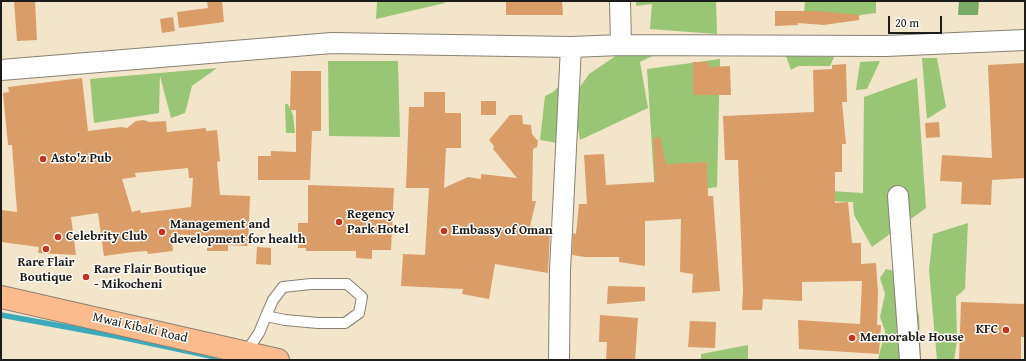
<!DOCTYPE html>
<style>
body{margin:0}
#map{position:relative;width:1026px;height:361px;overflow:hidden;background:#f3e5ca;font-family:"Gentium Book Plus",serif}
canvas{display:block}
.frame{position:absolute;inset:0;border:2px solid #1c1c1c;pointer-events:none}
.scale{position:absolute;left:888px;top:16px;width:54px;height:18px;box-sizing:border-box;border:2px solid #1c1c1c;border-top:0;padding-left:5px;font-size:12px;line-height:14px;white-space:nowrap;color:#1c1c1c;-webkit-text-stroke:3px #fdfcf7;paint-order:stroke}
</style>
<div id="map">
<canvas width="1026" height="361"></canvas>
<div class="frame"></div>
<div class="scale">20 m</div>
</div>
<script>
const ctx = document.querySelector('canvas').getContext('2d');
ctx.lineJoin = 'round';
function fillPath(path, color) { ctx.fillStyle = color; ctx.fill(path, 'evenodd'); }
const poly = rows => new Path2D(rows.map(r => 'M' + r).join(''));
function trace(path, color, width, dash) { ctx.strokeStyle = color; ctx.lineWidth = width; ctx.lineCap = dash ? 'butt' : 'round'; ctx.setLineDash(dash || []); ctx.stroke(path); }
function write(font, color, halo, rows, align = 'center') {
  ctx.font = font + ' "Gentium Book Plus",serif'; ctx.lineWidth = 3; ctx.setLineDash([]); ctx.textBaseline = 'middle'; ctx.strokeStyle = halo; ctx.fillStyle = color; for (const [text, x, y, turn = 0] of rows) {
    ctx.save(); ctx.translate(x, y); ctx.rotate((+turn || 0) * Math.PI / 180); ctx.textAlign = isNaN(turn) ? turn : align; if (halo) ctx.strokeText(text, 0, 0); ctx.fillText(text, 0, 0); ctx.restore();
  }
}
const green = poly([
 [377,1,445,1,445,3,376,19],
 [636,1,716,1,717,34,650,29,652,4,636,6],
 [805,1,876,1,876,13,803,23],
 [666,49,640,62,648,108,580,140,573,97,589,74,623,51],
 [786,56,834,57,830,66,798,66,791,70],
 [922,58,937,58,946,107,927,119],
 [720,59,717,187,655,195,647,69],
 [328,61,398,61,400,137,329,136],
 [880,61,867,89,856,90,860,62],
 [217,68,192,86,185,113,171,118,160,76,159,113,94,123,90,79],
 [917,78,926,208,872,247,854,215,853,202,816,201,816,190,863,193,864,97],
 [562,83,563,144,540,140,545,96,553,92],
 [285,104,288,104,293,115,295,133,286,133],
 [968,223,965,289,956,297,957,341,954,360,937,360,929,270,933,234],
 [886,269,898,272,919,315,921,360,878,360,885,331,880,317,885,294,880,278],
 [748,345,748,360,701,360,701,354]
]);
const forest = poly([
 [959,1,979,1,978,15,958,15]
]);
const stream = poly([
 [1,315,116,336,215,357]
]);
const building = poly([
 [14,1,35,1,37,40,17,41],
 [207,1,222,1,224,22,179,28,177,12,208,8],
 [506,1,562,1,563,15,506,15],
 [775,11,819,11,859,15,859,20,824,25,798,23,798,25,775,26],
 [173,17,175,31,162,33,160,19],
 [693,62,709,62,709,67,730,66,731,95,693,95],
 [1025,63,1025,178,992,180,991,205,961,204,962,182,940,181,942,155,992,158,988,65],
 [846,64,847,102,842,102,846,144,842,144,842,172,835,172,835,203,848,202,852,243,861,243,861,264,876,263,878,293,877,325,881,325,879,354,799,349,798,320,860,324,862,281,802,282,802,301,763,299,762,310,742,310,743,290,738,160,725,160,723,116,814,112,813,70,832,69,832,65],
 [291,71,321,71,321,131,312,131,310,180,258,180,258,156,271,156,271,151,296,152,296,110,290,110],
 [82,78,88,131,121,127,127,128,136,121,143,120,150,122,166,121,167,132,206,128,206,131,217,130,220,161,217,162,220,195,250,196,248,246,228,245,228,251,207,251,207,236,171,234,173,251,148,254,147,251,133,252,104,256,98,213,71,217,76,255,38,253,39,247,1,242,1,210,17,212,12,145,8,145,3,93,9,92,8,87],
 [188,168,189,178,193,178,191,207,141,213,140,210,132,212,122,179,136,177,135,173],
 [424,92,445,92,445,113,461,113,461,148,446,148,444,188,468,177,481,179,481,174,517,178,493,149,494,146,489,140,510,115,522,115,523,124,531,125,532,134,538,141,537,147,533,149,532,201,536,201,530,226,550,230,548,273,495,264,489,299,462,294,463,289,401,286,403,254,425,255,429,188,406,188,409,107,424,107],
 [481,101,496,101,496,115,481,115],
 [939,122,940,137,926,138,925,123],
 [660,137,666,164,707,162,708,196,713,196,720,291,692,293,693,274,680,272,681,219,645,221,645,266,619,262,619,257,585,257,572,255,573,233,576,234,579,204,587,204,584,155,604,154,606,185,655,182,653,138],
 [308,185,394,188,391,250,372,250,372,259,356,258,356,251,306,251,306,248,298,248,298,223,308,223],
 [257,247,271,248,271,265,256,264],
 [608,286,645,287,645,301,607,304],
 [961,302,1025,304,1025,337,1021,337,1021,360,959,360],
 [600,315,638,318,635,360,606,360,607,342,599,342],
 [690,321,716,322,715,348,688,347]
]);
const service = poly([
 [246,352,259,333,266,316,273,300,283,287,311,284,347,284,362,297,359,313,345,323,318,323,285,320,266,316]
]);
const minor = poly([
 [620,1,621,45],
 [1,70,332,43,571,47,621,45,886,46,1025,40],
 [898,196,910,360],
 [559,360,560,270,571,47]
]);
const primary = poly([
 [1,297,278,360]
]);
const markers = [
 [43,159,4,"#c8321e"],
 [339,222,4,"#c8321e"],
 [444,231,4,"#c8321e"],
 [162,232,4,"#c8321e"],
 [58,237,4,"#c8321e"],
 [46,249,4,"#c8321e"],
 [86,277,4,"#c8321e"],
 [1006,330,4,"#c8321e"],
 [852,338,4,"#c8321e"]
];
const poiNames = [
 ["Asto'z Pub",51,159],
 ["Regency",347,215],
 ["Park Hotel",347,230],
 ["Management and",170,225],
 ["development for health",170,240],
 ["Embassy of Oman",452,231],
 ["Celebrity Club",66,237],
 ["Rare Flair",46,263,"center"],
 ["Boutique",46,278,"center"],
 ["Rare Flair Boutique",94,270],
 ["- Mikocheni",94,285],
 ["KFC",998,330,"right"],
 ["Memorable House",860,338]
];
const streetNames = [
 ["Mwai Kibaki Road",140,328,13]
];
fillPath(green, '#98c675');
fillPath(forest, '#7aab66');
trace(stream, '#3caabb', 5.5);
fillPath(building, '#da9d68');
trace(service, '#888073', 12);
trace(minor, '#888073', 22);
trace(primary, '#888073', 24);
trace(service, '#fff', 10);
trace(minor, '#fff', 20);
trace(primary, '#fbbb8d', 22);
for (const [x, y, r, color] of markers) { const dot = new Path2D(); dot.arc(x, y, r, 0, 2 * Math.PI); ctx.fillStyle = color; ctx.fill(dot); trace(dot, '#fdfcf7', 1.5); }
write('bold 13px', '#1c1c1c', '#fdfcf7', poiNames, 'left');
write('13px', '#1c1c1c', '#fdfcf7', streetNames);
</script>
